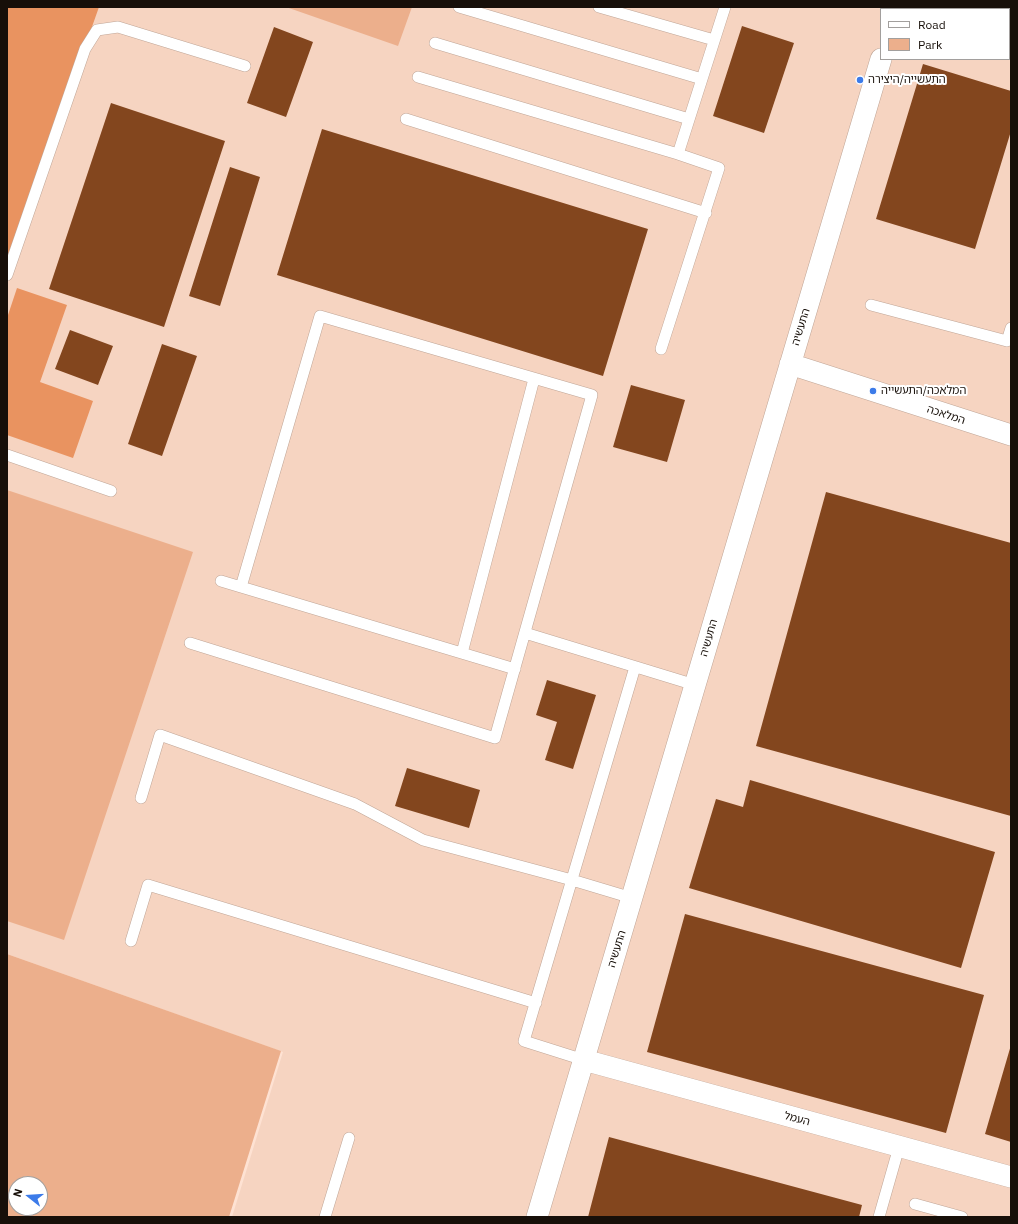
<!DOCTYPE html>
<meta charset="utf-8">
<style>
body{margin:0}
#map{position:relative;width:1018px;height:1224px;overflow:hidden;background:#fee2d3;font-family:"IBM Plex Sans",sans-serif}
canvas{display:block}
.frame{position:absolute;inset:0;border:8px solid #170f09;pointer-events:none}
.legend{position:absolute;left:880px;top:8px;width:130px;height:52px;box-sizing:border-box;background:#fff;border:1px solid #a29f9d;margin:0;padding:5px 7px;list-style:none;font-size:12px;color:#170f09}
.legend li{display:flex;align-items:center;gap:8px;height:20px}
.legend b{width:20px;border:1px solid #a29f9d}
.north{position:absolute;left:8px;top:1176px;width:40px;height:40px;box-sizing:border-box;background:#fff;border:1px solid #a29f9d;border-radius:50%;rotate:287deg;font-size:11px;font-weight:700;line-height:16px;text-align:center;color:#170f09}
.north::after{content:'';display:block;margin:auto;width:14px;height:18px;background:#3c7be9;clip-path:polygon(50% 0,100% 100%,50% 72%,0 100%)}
</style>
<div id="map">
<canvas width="1018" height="1224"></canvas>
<div class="frame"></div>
<ul class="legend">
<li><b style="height:5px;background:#fff"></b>Road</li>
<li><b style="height:11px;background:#ecaf8c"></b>Park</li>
</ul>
<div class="north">N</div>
</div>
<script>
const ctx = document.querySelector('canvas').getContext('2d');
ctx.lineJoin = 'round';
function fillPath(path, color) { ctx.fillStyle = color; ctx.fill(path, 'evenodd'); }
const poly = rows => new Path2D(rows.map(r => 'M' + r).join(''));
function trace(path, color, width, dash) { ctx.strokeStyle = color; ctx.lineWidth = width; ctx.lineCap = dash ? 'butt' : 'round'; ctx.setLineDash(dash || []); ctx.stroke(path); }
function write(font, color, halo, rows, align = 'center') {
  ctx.font = font + ' "IBM Plex Sans","Noto Sans Hebrew",sans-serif'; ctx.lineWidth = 4; ctx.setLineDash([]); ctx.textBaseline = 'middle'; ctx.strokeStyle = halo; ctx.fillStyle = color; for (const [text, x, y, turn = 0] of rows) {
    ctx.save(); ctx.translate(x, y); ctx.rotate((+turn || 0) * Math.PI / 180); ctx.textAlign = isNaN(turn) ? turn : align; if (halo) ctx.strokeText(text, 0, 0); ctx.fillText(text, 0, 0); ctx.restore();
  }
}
const built = poly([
 [7,7,1011,7,1011,1217,232,1217,283,1052,7,954],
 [881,9,1009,9,1009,59,881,59]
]);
const green = poly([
 [286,7,412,7,398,46],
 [7,490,193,552,64,940,7,921],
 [7,954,281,1051,229,1217,7,1217],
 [16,1184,40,1184,40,1208,16,1208]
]);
const forest = poly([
 [7,7,99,7,7,267],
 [17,288,67,305,40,382,93,401,73,458,7,435,7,318]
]);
const building = poly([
 [742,26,794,43,764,133,713,116],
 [274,27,313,42,286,117,247,103],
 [923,64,1011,91,1011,131,975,249,876,219],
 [111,103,225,141,164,327,49,289],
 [322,129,648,229,603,376,277,275],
 [230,167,260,177,220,306,189,296],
 [70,330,113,346,98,385,55,369],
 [162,344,197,356,162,456,128,444],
 [631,385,685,400,667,462,613,447],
 [826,492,1011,543,1011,816,756,746],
 [547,680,596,695,573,769,545,760,557,722,536,715],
 [407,768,480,790,469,828,395,806],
 [750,780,995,852,961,968,689,888,716,799,743,807],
 [685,914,984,995,946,1133,647,1052],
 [1011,1045,1011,1142,985,1134],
 [609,1137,862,1205,859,1217,588,1217]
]);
const lane = poly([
 [459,7,702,79],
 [599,7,714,40],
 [435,43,689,119],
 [418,77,678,154],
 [406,119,706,213],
 [7,275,85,49,97,30,118,27,245,66],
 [871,305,1007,341,1011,328],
 [661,349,719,168,678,154,725,7],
 [7,455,111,491],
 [221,581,515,669],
 [525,633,695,685],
 [190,643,495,738,592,395,320,316,241,587],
 [462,653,534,379],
 [141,798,160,735,355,804,423,840,572,880,632,898],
 [131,941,148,885,536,1003],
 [584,1060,524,1041,635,667],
 [915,1204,962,1217],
 [325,1217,349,1138],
 [879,1217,899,1147]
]);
const street = poly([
 [896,9,897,7],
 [790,364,1011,435],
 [584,1060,1011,1177],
 [537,1217,881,59]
]);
const markers = [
 [860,80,4,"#3c7be9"],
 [873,391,4,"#3c7be9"]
];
const poiNames = [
 ["התעשייה/היצירה",868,80],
 ["המלאכה/התעשייה",881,391]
];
const streetNames = [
 ["התעשיה",801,327,-73],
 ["המלאכה",946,415,18],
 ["התעשיה",709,638,-74],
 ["התעשיה",617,949,-73],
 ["העמל",797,1119,15]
];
fillPath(built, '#f6d4c1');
fillPath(green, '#ecaf8c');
fillPath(forest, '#e99360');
fillPath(building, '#83461e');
trace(lane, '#c0a697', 12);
trace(street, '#c0a697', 22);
trace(lane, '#fff', 11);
trace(street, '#fff', 21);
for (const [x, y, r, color] of markers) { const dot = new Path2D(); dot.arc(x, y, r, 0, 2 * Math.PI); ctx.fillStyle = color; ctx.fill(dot); trace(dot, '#fff', 1.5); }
write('11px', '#170f09', '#fff', poiNames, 'left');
write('11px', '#170f09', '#fff', streetNames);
</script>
